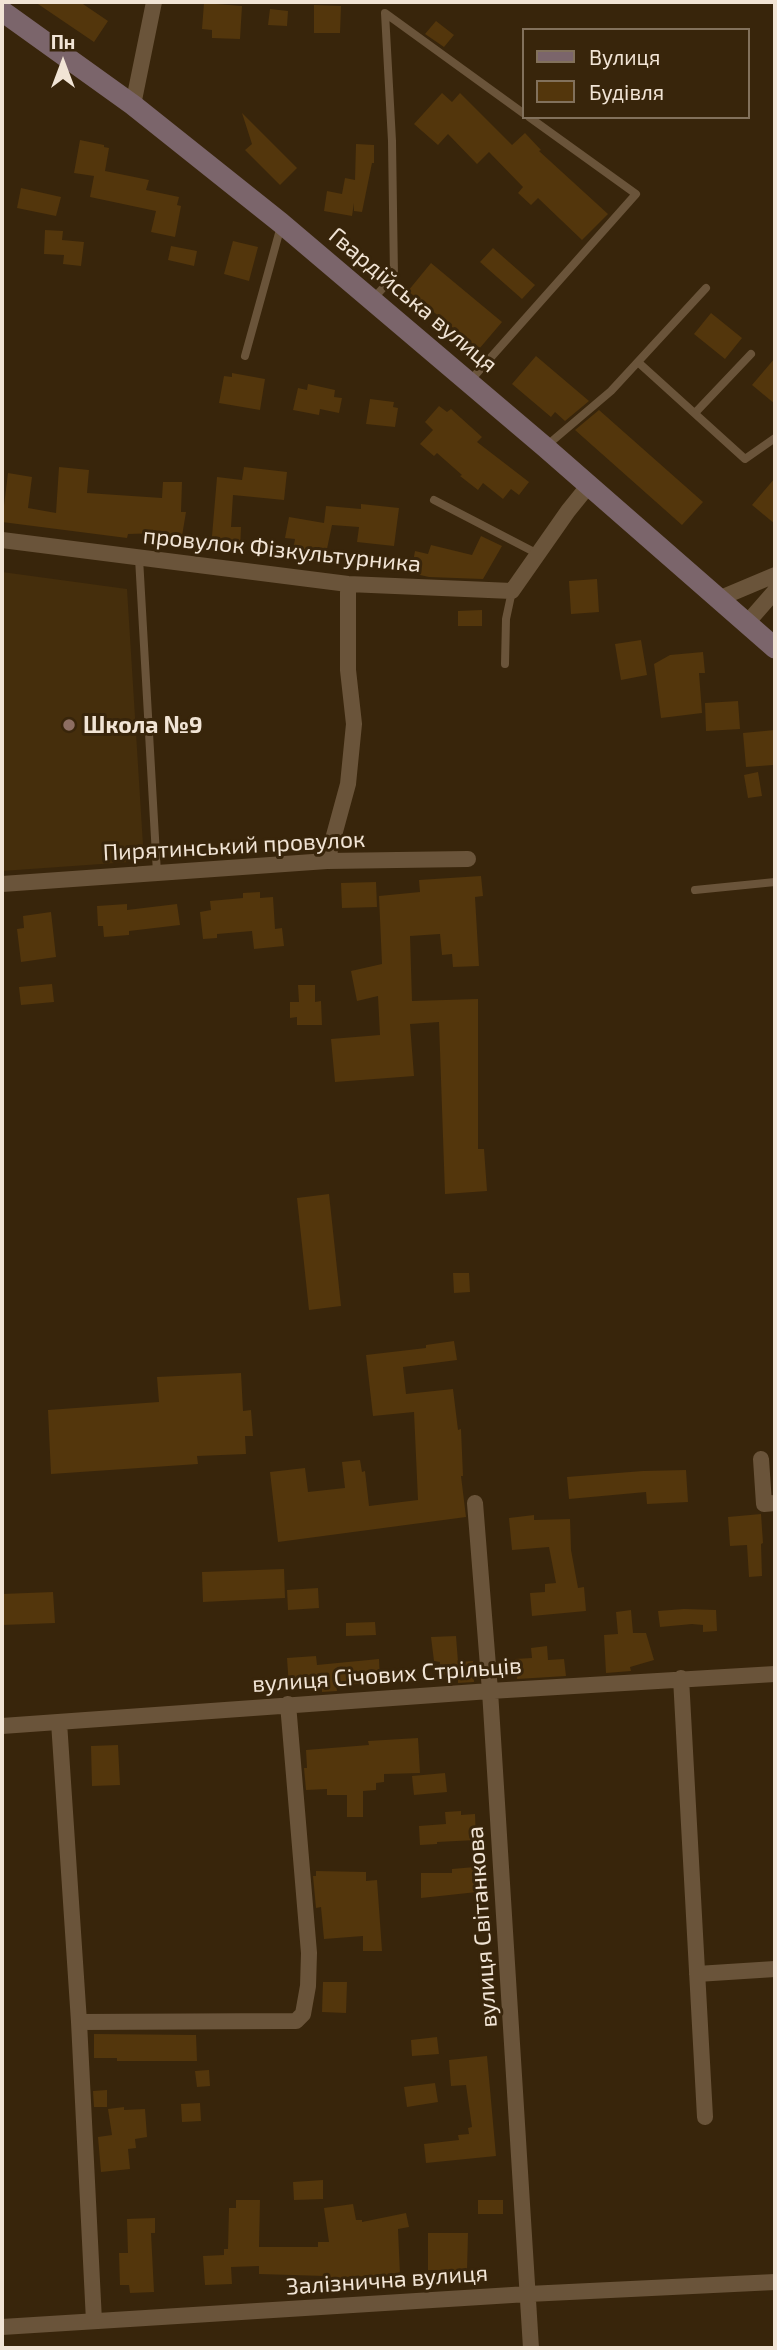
<!DOCTYPE html>
<meta charset="utf-8">
<style>
body{margin:0}
#map{position:relative;width:777px;height:2350px;overflow:hidden;background:#38250b;font-family:"Exo 2",sans-serif}
canvas{display:block}
.frame{position:absolute;inset:0;border:4px solid #f1e4d5;pointer-events:none}
.legend{position:absolute;left:522px;top:28px;width:228px;height:91px;box-sizing:border-box;background:#38250b;border:2px solid #82715c;margin:0;padding:9px 12px;list-style:none;font-size:21px;color:#f1e4d5}
.legend li{display:flex;align-items:center;gap:14px;height:35px}
.legend b{width:35px;border:2px solid #82715c}
.north{position:absolute;left:28px;top:28px;width:70px;height:70px;-webkit-text-stroke:5px #38250b;paint-order:stroke;rotate:0deg;font-size:19px;font-weight:700;line-height:28px;text-align:center;color:#f1e4d5}
.north::after{content:'';display:block;margin:auto;width:24px;height:32px;background:#f1e4d5;clip-path:polygon(50% 0,100% 100%,50% 72%,0 100%)}
</style>
<div id="map">
<canvas width="777" height="2350"></canvas>
<div class="frame"></div>
<ul class="legend">
<li><b style="height:9px;background:#7b656b"></b>Вулиця</li>
<li><b style="height:19px;background:#53360c"></b>Будівля</li>
</ul>
<div class="north">Пн</div>
</div>
<script>
const ctx = document.querySelector('canvas').getContext('2d');
ctx.lineJoin = 'round';
function fillPath(path, color) { ctx.fillStyle = color; ctx.fill(path, 'evenodd'); }
const poly = rows => new Path2D(rows.map(r => 'M' + r).join(''));
function trace(path, color, width, dash) { ctx.strokeStyle = color; ctx.lineWidth = width; ctx.lineCap = dash ? 'butt' : 'round'; ctx.setLineDash(dash || []); ctx.stroke(path); }
function write(font, color, halo, rows, align = 'center') {
  ctx.font = font + ' "Exo 2",sans-serif'; ctx.lineWidth = 6; ctx.setLineDash([]); ctx.textBaseline = 'middle'; ctx.strokeStyle = halo; ctx.fillStyle = color; for (const [text, x, y, turn = 0] of rows) {
    ctx.save(); ctx.translate(x, y); ctx.rotate((+turn || 0) * Math.PI / 180); ctx.textAlign = isNaN(turn) ? turn : align; if (halo) ctx.strokeText(text, 0, 0); ctx.fillText(text, 0, 0); ctx.restore();
  }
}
const built = poly([
 [2,572,127,589,144,861,2,871]
]);
const building = poly([
 [35,2,80,2,108,21,94,42],
 [204,3,242,6,240,39,212,38,212,30,202,29],
 [314,5,341,6,340,33,314,33],
 [270,9,288,11,287,26,268,25],
 [436,21,454,35,444,47,425,34],
 [442,93,452,102,460,93,512,145,525,133,541,150,539,151,608,214,582,240,538,198,531,205,518,193,523,187,489,152,477,164,448,134,438,145,414,124],
 [242,113,297,168,280,185,245,150,252,144],
 [80,140,104,145,104,147,109,148,105,171,149,180,146,190,179,197,177,205,181,206,175,237,151,232,156,211,90,197,94,176,74,173],
 [356,144,374,145,374,163,372,163,362,212,354,211,354,203,352,216,324,211,327,191,342,194,345,178,355,180],
 [21,188,61,197,56,216,17,208],
 [45,230,63,231,62,240,84,242,81,266,63,264,64,255,44,254],
 [233,241,258,247,249,281,224,274],
 [171,246,197,251,194,266,168,260],
 [493,248,535,285,522,299,480,262],
 [431,263,502,322,479,349,408,291],
 [711,313,742,338,725,359,694,334],
 [536,356,589,401,565,421,555,412,551,417,512,384],
 [775,358,775,404,752,385],
 [232,373,265,379,260,410,219,403,224,376,232,377],
 [308,384,335,390,334,397,342,398,339,413,320,409,319,415,293,410,298,388,307,390],
 [370,399,394,402,393,407,398,408,395,427,366,424],
 [439,406,447,412,451,409,482,437,477,442,529,482,519,495,511,489,503,499,483,483,478,490,460,476,462,475,437,453,434,456,420,444,433,430,425,422],
 [599,410,703,502,682,525,575,430],
 [59,467,89,470,87,493,162,498,163,482,182,482,181,512,186,512,181,542,158,538,159,533,128,534,127,538,2,522,8,473,32,477,28,508,56,513],
 [244,467,287,472,284,500,233,495,231,527,241,527,240,550,211,548,217,477,242,480],
 [775,478,775,524,752,505],
 [361,504,399,508,394,546,357,542,359,527,332,525,324,563,292,557,295,539,285,538,289,517,324,523,326,506,361,509],
 [481,536,502,546,483,579,429,577,411,573,415,551,428,554,431,545,472,555],
 [597,579,599,612,571,614,569,581],
 [482,610,482,626,458,626,458,611],
 [641,640,647,675,621,680,615,644],
 [703,652,705,673,699,673,702,713,661,718,654,664,670,655],
 [738,701,740,729,706,731,705,703],
 [775,730,775,759,773,760,773,765,746,767,743,733],
 [758,772,762,796,748,798,744,775],
 [481,876,483,896,475,897,479,966,453,967,452,954,442,955,440,934,410,936,412,1001,478,999,478,1149,484,1149,487,1191,445,1194,439,1022,410,1024,414,1076,335,1082,331,1039,380,1035,378,996,357,1001,351,971,382,964,379,896,420,892,419,880],
 [376,882,377,907,342,908,341,883],
 [260,892,260,898,273,897,275,929,282,928,284,946,254,949,252,931,217,934,217,938,203,939,200,912,211,910,210,901,243,898,243,893],
 [127,904,127,910,177,904,180,925,129,931,129,935,104,937,103,926,98,926,97,906],
 [51,912,56,957,21,962,17,929,24,928,23,916],
 [52,984,54,1002,21,1005,19,987],
 [298,985,315,985,315,1002,321,1001,322,1025,297,1025,297,1017,290,1018,290,1002,299,1002],
 [329,1194,341,1306,309,1310,297,1198],
 [453,1273,469,1273,470,1292,454,1293],
 [454,1341,457,1360,403,1367,406,1394,453,1389,458,1430,461,1429,463,1476,461,1476,466,1517,278,1542,270,1472,305,1468,308,1492,345,1488,342,1462,360,1460,362,1472,365,1471,369,1506,418,1500,414,1412,373,1416,366,1355,426,1348,426,1345],
 [241,1373,243,1411,251,1410,253,1436,245,1436,246,1454,197,1456,198,1464,51,1474,48,1410,159,1402,157,1377],
 [686,1470,688,1502,647,1504,646,1492,569,1499,567,1477,643,1471],
 [761,1514,763,1543,761,1544,762,1576,749,1577,747,1545,730,1546,728,1517],
 [534,1515,534,1520,570,1519,571,1550,578,1588,584,1587,586,1611,532,1616,530,1593,545,1592,545,1584,556,1583,549,1547,512,1550,509,1518],
 [284,1569,285,1598,203,1602,202,1572],
 [318,1588,319,1608,288,1610,287,1590],
 [53,1592,55,1623,2,1625,2,1594],
 [684,1609,716,1610,717,1631,703,1632,703,1625,692,1624,660,1627,658,1611],
 [631,1610,633,1633,646,1633,654,1660,630,1667,631,1671,606,1673,604,1635,618,1634,616,1612],
 [375,1622,376,1635,346,1636,346,1623],
 [456,1636,458,1662,473,1661,474,1682,458,1683,458,1674,439,1675,440,1662,434,1661,431,1637],
 [547,1646,548,1660,564,1659,566,1676,517,1679,515,1659,532,1658,531,1648],
 [316,1656,317,1665,379,1659,380,1683,336,1685,337,1691,322,1692,322,1685,289,1687,287,1658],
 [418,1738,420,1773,384,1774,384,1782,376,1783,376,1790,363,1791,363,1817,347,1817,347,1795,327,1795,327,1789,306,1790,304,1768,307,1768,306,1750,369,1745,368,1741],
 [118,1745,120,1785,92,1786,91,1746],
 [445,1773,447,1792,414,1795,412,1776],
 [461,1811,461,1815,475,1814,476,1840,437,1842,437,1844,420,1845,419,1826,446,1824,445,1812],
 [475,1867,477,1892,421,1898,421,1873,452,1873,452,1869],
 [316,1871,366,1872,366,1881,377,1880,382,1951,363,1951,363,1936,324,1939,321,1907,316,1908,313,1876,316,1876],
 [323,1982,347,1982,346,2013,322,2012],
 [94,2034,196,2035,197,2061,117,2061,117,2058,94,2058],
 [437,2037,439,2054,412,2056,411,2040],
 [487,2056,496,2156,426,2163,424,2144,459,2140,458,2135,469,2134,468,2128,472,2127,466,2085,451,2086,449,2060],
 [209,2070,210,2086,197,2087,195,2071],
 [435,2083,438,2102,407,2107,404,2087],
 [107,2090,107,2107,94,2107,93,2091],
 [200,2103,201,2121,182,2122,181,2104],
 [124,2107,124,2110,145,2109,147,2137,135,2139,136,2148,128,2149,130,2169,101,2172,98,2137,112,2135,108,2109],
 [323,2180,323,2199,294,2200,293,2182],
 [236,2200,260,2200,259,2247,318,2247,318,2242,329,2242,324,2208,353,2204,356,2220,362,2220,362,2222,406,2213,409,2227,398,2229,400,2275,346,2277,346,2285,325,2285,325,2276,259,2274,259,2266,231,2267,232,2284,205,2285,203,2256,224,2255,224,2249,228,2249,229,2208,236,2208],
 [478,2200,503,2200,503,2214,478,2214],
 [155,2218,155,2233,151,2233,154,2292,130,2293,129,2285,120,2285,119,2253,128,2253,127,2219],
 [428,2233,468,2233,467,2271,428,2270]
]);
const service = poly([
 [372,300,394,276,392,141,385,13,523,113],
 [245,356,281,226],
 [639,363,745,459,775,438],
 [469,382,636,194,529,117],
 [695,413,751,354],
 [545,447,611,391,706,288],
 [434,500,538,554],
 [139,558,157,873],
 [505,664,506,619,512,591],
 [695,890,775,882]
]);
const minor = poly([
 [133,105,154,2],
 [2,540,348,584,512,591,568,511,589,485],
 [718,599,775,575],
 [747,623,775,591],
 [327,861,348,784,354,724,348,670,348,584],
 [2,884,327,861,468,859],
 [761,1459,764,1504,775,1503],
 [475,1503,490,1691,531,2348],
 [681,1678,705,2117],
 [59,1722,79,2022,94,2321],
 [2,1726,490,1691,775,1674],
 [697,1974,775,1969],
 [79,2022,296,2021,303,2014,308,1986,309,1953,288,1704],
 [2,2327,528,2294,775,2282]
]);
const secondary = poly([
 [2,11,133,105,281,223,545,447,775,648]
]);
const markers = [
 [69,725,7,"#8d6e63"]
];
const streetNames = [
 ["Гвардійська вулиця",413,300,40],
 ["провулок Фізкультурника",282,550,6],
 ["Пирятинський провулок",234,846,-3],
 ["вулиця Січових Стрільців",387,1675,-4],
 ["вулиця Світанкова",482,1927,-94],
 ["Залізнична вулиця",387,2280,-4]
];
const poiNames = [
 ["Школа №9",83,725]
];
fillPath(built, '#452e0c');
fillPath(building, '#53360c');
trace(service, '#6a543a', 8);
trace(minor, '#6a543a', 16);
trace(secondary, '#7b656b', 21);
for (const [x, y, r, color] of markers) { const dot = new Path2D(); dot.arc(x, y, r, 0, 2 * Math.PI); ctx.fillStyle = color; ctx.fill(dot); trace(dot, '#38250b', 2.5); }
write('23px', '#f1e4d5', '#38250b', streetNames);
write('bold 23px', '#f1e4d5', '#38250b', poiNames, 'left');
</script>
